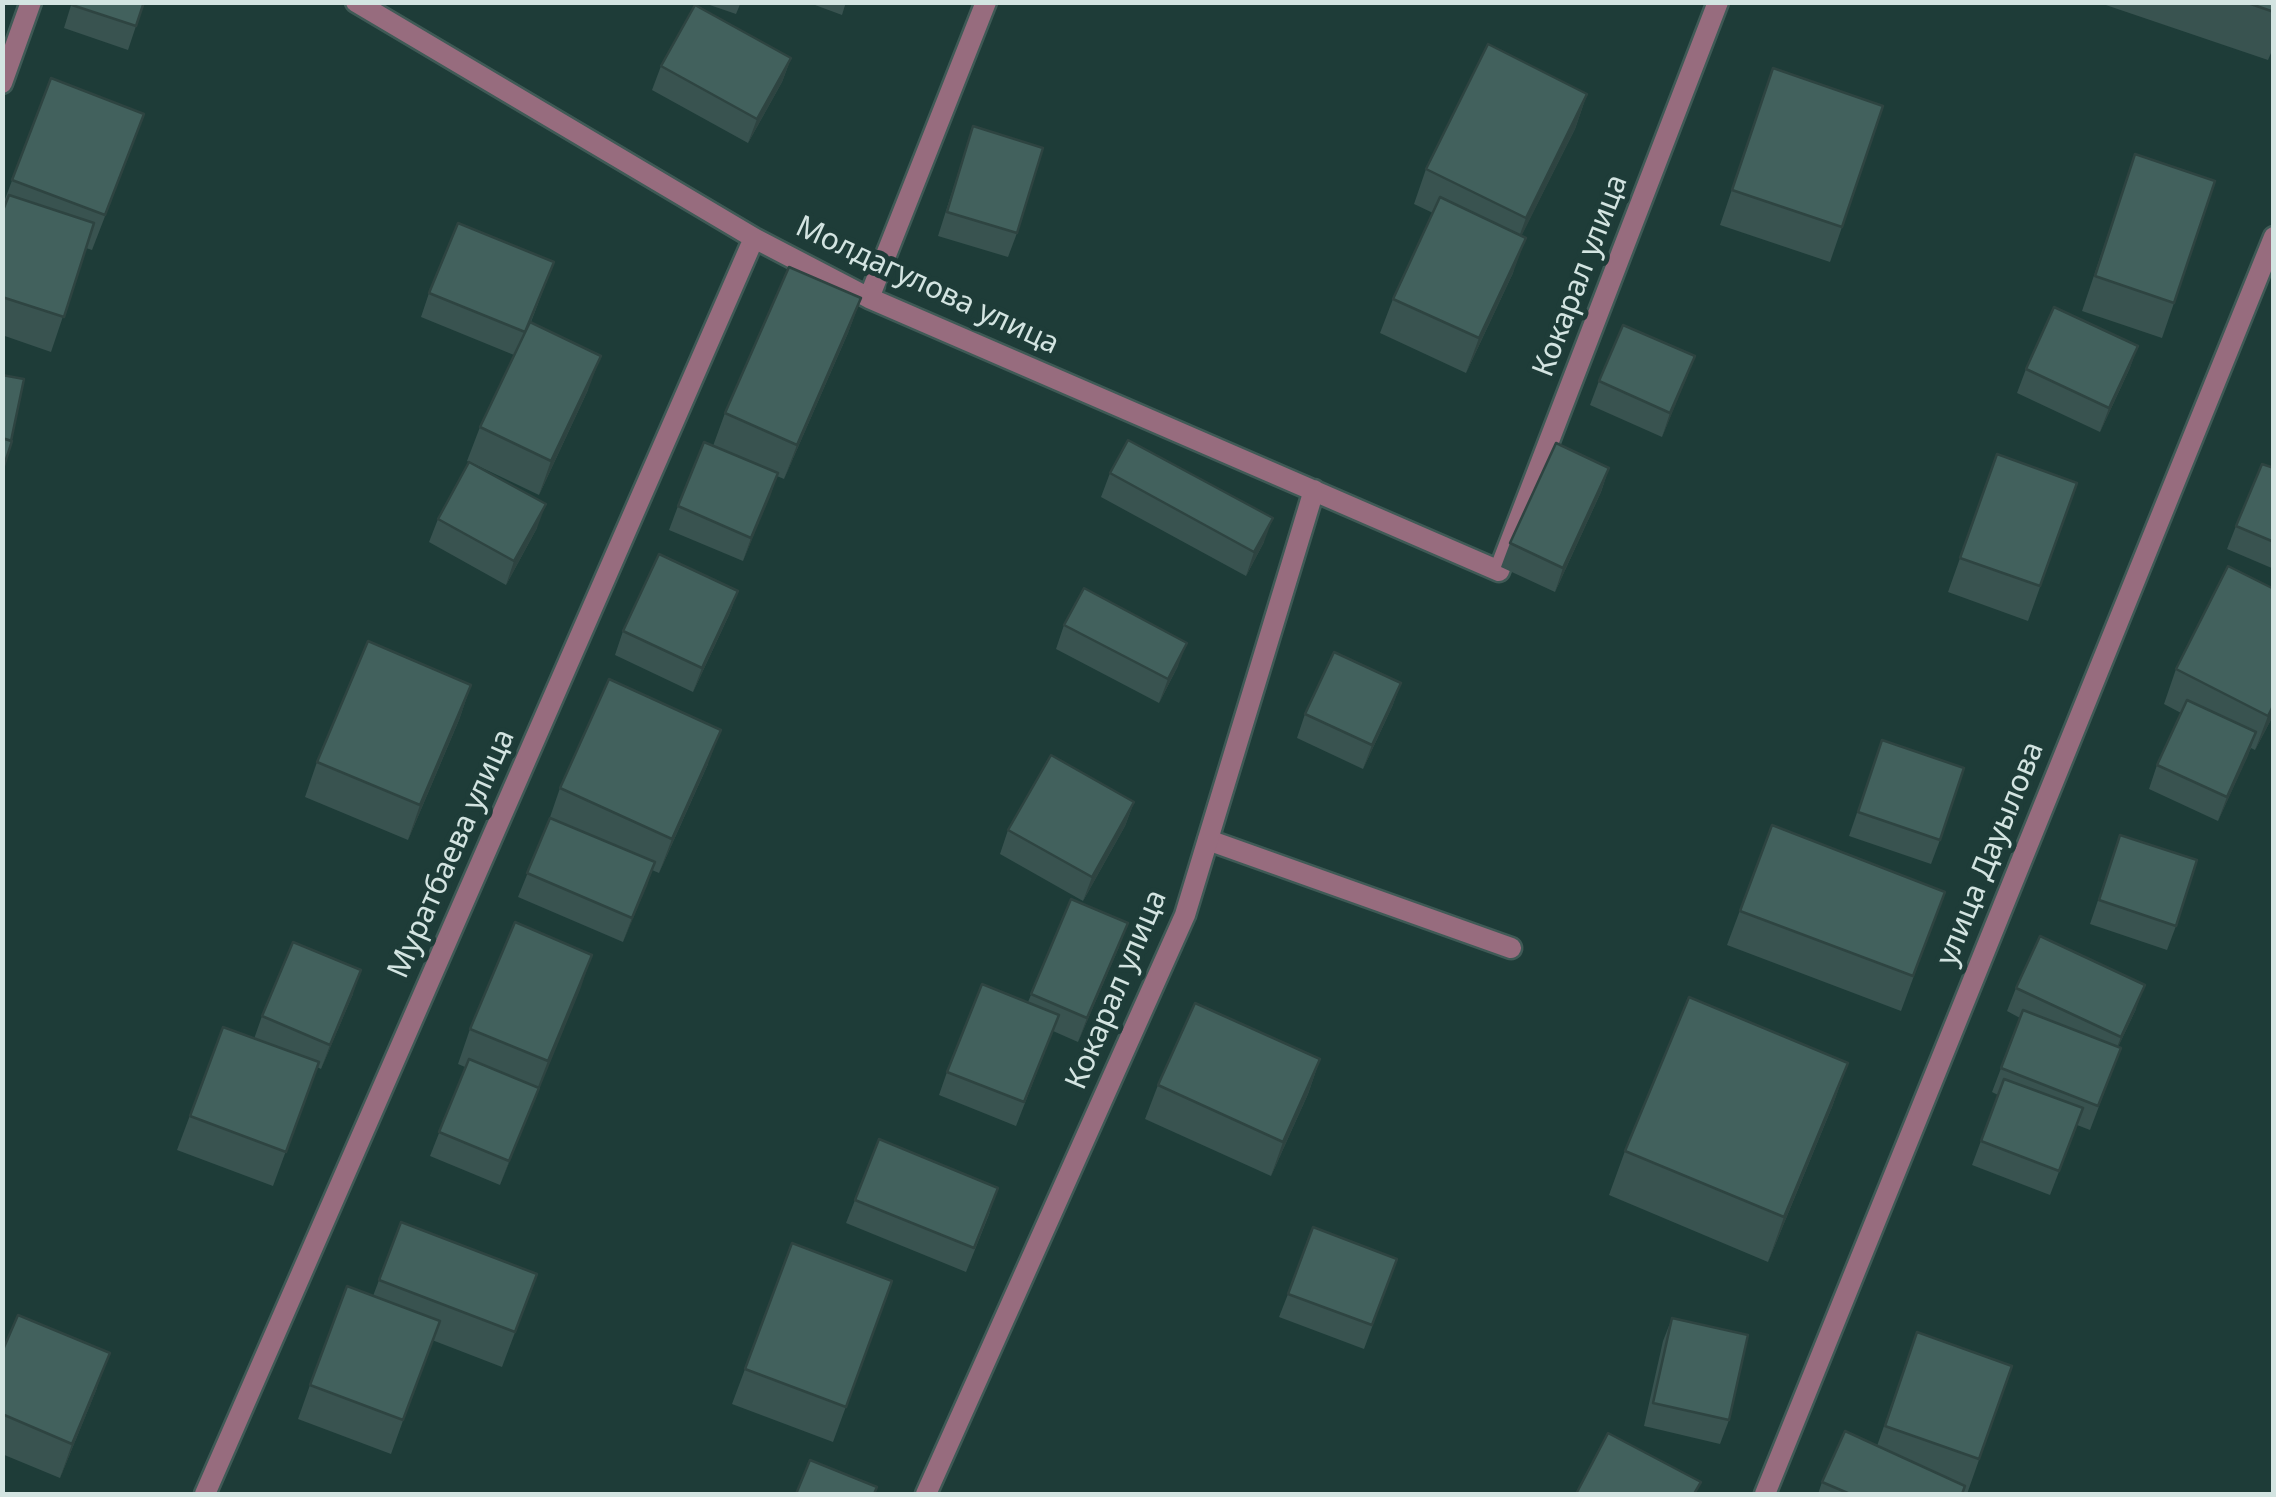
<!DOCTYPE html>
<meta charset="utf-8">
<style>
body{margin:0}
#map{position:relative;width:2276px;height:1497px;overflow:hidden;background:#1e3c38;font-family:"Noto Sans",sans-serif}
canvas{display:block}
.frame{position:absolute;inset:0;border:5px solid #d3e4e1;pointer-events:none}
</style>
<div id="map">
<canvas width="2276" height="1497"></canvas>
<div class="frame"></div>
</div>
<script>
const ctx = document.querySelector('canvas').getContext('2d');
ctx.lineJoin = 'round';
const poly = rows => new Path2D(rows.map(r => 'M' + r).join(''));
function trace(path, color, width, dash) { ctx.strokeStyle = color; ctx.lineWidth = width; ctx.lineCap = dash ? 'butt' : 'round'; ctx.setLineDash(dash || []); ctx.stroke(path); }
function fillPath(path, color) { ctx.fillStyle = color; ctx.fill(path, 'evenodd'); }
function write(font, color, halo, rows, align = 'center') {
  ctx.font = font + ' "Noto Sans",sans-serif'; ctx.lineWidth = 10; ctx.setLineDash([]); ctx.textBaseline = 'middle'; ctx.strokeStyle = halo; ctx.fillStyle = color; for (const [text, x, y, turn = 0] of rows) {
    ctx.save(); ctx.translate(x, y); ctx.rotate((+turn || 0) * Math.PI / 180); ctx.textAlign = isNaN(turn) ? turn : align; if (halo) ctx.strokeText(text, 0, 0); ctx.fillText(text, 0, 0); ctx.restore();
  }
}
const lane = poly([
 [1208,840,1511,948]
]);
const street = poly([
 [356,2,754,238,869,298,1499,571,1718,2],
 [2,83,31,2],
 [869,298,986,2],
 [205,1494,754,238],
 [926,1494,1185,915,1314,490],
 [1765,1494,2274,237]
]);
const wall = poly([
 [72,2,144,2,128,50,64,28],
 [701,2,741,2,736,14],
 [807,2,846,2,842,15],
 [2097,2,2274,2,2274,46,2268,60],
 [791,58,782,82,748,143,652,90,661,66],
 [1773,68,1842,227,1830,262,1720,225],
 [51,78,131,149,92,250,86,248,51,352,2,335,2,207],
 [1587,94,1575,129,1521,236,1513,273,1466,373,1380,333,1393,299,1433,213,1414,204,1426,169],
 [973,126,1017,233,1008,257,938,236],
 [2135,154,2174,303,2162,338,2082,311],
 [554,262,531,322,588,390,539,495,472,463,537,528,506,585,429,542,438,519,469,462,467,461,480,427,514,355,421,317,429,293],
 [861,298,848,333,784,479,777,476,743,561,669,530,678,506,713,446,725,413],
 [2138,346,2129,370,2100,432,2017,393,2026,369],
 [1695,356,1662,437,1590,405,1599,381],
 [1997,454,2077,483,2028,621,1948,592],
 [1609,468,1601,492,1555,592,1501,567,1510,543],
 [2274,468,2274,569,2227,549,2236,526],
 [1110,473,1264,542,1246,576,1101,497],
 [2274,589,2274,714,2255,750,2251,748,2218,821,2149,789,2157,765,2181,713,2164,704,2176,669],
 [738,591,729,615,693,692,615,655,623,631],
 [1064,625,1178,666,1159,703,1056,649],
 [1401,683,1392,707,1363,769,1297,738,1305,714],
 [471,685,459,720,408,840,305,797,317,762],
 [1882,740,1940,840,1931,864,1849,836],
 [708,764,659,873,652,870,623,942,518,897,548,823,560,788],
 [1134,802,1125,826,1083,901,1000,854,1008,830],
 [1772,825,1945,892,1901,1011,1727,945],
 [2120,835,2176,926,2167,950,2090,924],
 [1071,899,1119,947,1078,1042,1053,1031,1016,1126,939,1095,947,1072,1028,1002],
 [592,955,500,1185,430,1156,465,1067,458,1064,470,1029],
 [2016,988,2136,1009,2118,1047,2121,1048,2090,1130,2077,1125,2050,1195,1972,1165,1998,1095,1992,1092,2020,1018,2007,1011],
 [353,994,321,1069,317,1067,273,1186,177,1150,223,1027,254,1039,262,1016],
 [1320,1059,1308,1094,1271,1176,1145,1119,1158,1085],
 [1848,1063,1832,1107,1768,1262,1609,1195,1625,1151],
 [879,1139,990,1212,966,1272,846,1223],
 [401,1222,537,1274,502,1367,432,1340,391,1454,298,1419,310,1385,373,1296],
 [792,1243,892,1281,833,1442,732,1404],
 [1397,1259,1364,1349,1279,1317,1288,1294],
 [1672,1318,1729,1420,1720,1444,1644,1426,1663,1341],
 [1917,1332,2012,1366,1967,1494,1963,1493,1962,1494,1818,1494,1822,1482,1877,1446],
 [2,1352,97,1388,60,1478,2,1454]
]);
const shadedWall = poly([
 [791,58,782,82,748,143,757,119],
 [1587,94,1575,129,1513,253,1526,218],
 [1526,238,1513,273,1466,373,1479,338],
 [861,298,848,333,784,479,797,445],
 [2138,346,2129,370,2100,432,2109,408],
 [601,356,588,390,539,495,551,461],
 [1695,356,1686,380,1662,437,1670,413],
 [1609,468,1601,492,1555,592,1563,568],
 [778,473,770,497,743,561,751,538],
 [546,504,537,528,506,585,514,561],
 [1273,518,1264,542,1246,576,1254,552],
 [738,591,729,615,693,692,702,668],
 [1187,643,1178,666,1159,703,1168,679],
 [1401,683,1392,707,1363,769,1372,745],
 [471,685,459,720,408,840,420,805],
 [2274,704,2274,714,2255,750,2268,716],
 [721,730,708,764,659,873,672,839],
 [2256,732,2248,756,2218,821,2227,797],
 [1134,802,1125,826,1083,901,1092,877],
 [655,862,647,886,623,942,632,918],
 [1128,923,1119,947,1078,1042,1087,1018],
 [592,955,580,990,500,1185,548,1061],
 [361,970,353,994,321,1069,330,1045],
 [2145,985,2136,1009,2112,1060,2121,1037],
 [1320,1059,1308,1094,1271,1176,1283,1142],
 [1848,1063,1832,1107,1768,1262,1784,1217],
 [110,1353,97,1388,60,1478,72,1444]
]);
const building = poly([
 [73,2,144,2,136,26,72,5,73,2],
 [2245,2,2274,2,2274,12,2245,2],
 [695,5,791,58,757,119,661,66,695,5],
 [1488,44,1587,94,1526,218,1426,169,1488,44],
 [1773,68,1883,106,1842,227,1732,190,1773,68],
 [51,78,144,114,105,215,12,180,51,78],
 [973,126,1043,148,1017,233,947,212,973,126],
 [2135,154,2215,181,2174,303,2095,276,2135,154],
 [9,195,94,223,64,317,2,297,2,213,9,195],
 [1440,197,1526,238,1479,338,1393,299,1440,197],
 [458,223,554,262,525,332,429,293,458,223],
 [789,267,861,298,797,445,725,413,789,267],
 [2054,307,2138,346,2109,408,2026,369,2054,307],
 [530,322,601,356,551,461,480,427,530,322],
 [1623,325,1695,356,1670,413,1599,381,1623,325],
 [2,375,24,379,11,441,2,438,2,375],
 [2,438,12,441,2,472,2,438],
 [1128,440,1273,518,1254,552,1110,473,1128,440],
 [704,442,778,473,751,538,678,506,704,442],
 [1556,443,1609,468,1563,568,1510,543,1556,443],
 [1997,454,2077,483,2040,586,1960,558,1997,454],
 [469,462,546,504,514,561,438,519,469,462],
 [2262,464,2274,468,2274,542,2236,526,2262,464],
 [659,554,738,591,702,668,623,631,659,554],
 [2228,566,2274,589,2274,704,2268,716,2176,669,2228,566],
 [1084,588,1187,643,1168,679,1064,625,1084,588],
 [368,641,471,685,420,805,317,762,368,641],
 [1334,652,1401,683,1372,745,1305,714,1334,652],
 [609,679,721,730,672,839,560,788,609,679],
 [2187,700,2256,732,2227,797,2157,765,2187,700],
 [1882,740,1964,768,1940,840,1858,812,1882,740],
 [1051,755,1134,802,1092,877,1008,830,1051,755],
 [550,818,655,862,632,918,527,873,550,818],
 [1772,825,1945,892,1913,976,1740,911,1772,825],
 [2120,835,2197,860,2176,926,2099,900,2120,835],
 [1071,899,1128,923,1087,1018,1031,994,1071,899],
 [515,922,592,955,548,1061,470,1029,515,922],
 [2040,936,2145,985,2121,1037,2016,988,2040,936],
 [293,942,361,970,330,1045,262,1016,293,942],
 [982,984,1059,1015,1024,1102,947,1072,982,984],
 [1689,997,1848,1063,1784,1217,1625,1151,1689,997],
 [1195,1003,1320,1059,1283,1142,1158,1085,1195,1003],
 [2023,1010,2121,1048,2098,1106,2001,1068,2023,1010],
 [223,1027,319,1062,286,1152,190,1116,223,1027],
 [469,1059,539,1088,509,1161,439,1132,469,1059],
 [2004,1079,2083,1108,2059,1171,1981,1141,2004,1079],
 [879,1139,998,1188,974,1248,855,1200,879,1139],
 [401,1222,537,1274,515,1332,379,1280,401,1222],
 [1313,1227,1397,1259,1372,1325,1288,1294,1313,1227],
 [792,1243,892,1281,846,1407,745,1369,792,1243],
 [347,1286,440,1321,403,1420,310,1385,347,1286],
 [18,1315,110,1353,72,1444,2,1414,2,1352,18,1315],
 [1672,1318,1748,1335,1729,1420,1653,1403,1672,1318],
 [1917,1332,2012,1366,1979,1459,1885,1426,1917,1332],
 [1845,1431,1965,1486,1962,1494,1850,1494,1822,1482,1845,1431],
 [1608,1433,1701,1482,1694,1494,1576,1494,1608,1433],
 [810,1460,877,1487,874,1494,796,1494,810,1460]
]);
const streetNames = [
 ["Кокарал улица",1581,276,-69],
 ["Молдагулова улица",927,286,25],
 ["Муратбаева улица",452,854,-66],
 ["улица Дауылова",1991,854,-68],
 ["Кокарал улица",1117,990,-67]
];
trace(lane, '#3f5a56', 25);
trace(street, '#3f5a56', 25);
trace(lane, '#976c7e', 20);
trace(street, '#976c7e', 20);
fillPath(wall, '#395350');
fillPath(shadedWall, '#2e4441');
fillPath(building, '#42615d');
trace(building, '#2e4441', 2.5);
write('30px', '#d3e4e1', '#1e3c38', streetNames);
</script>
